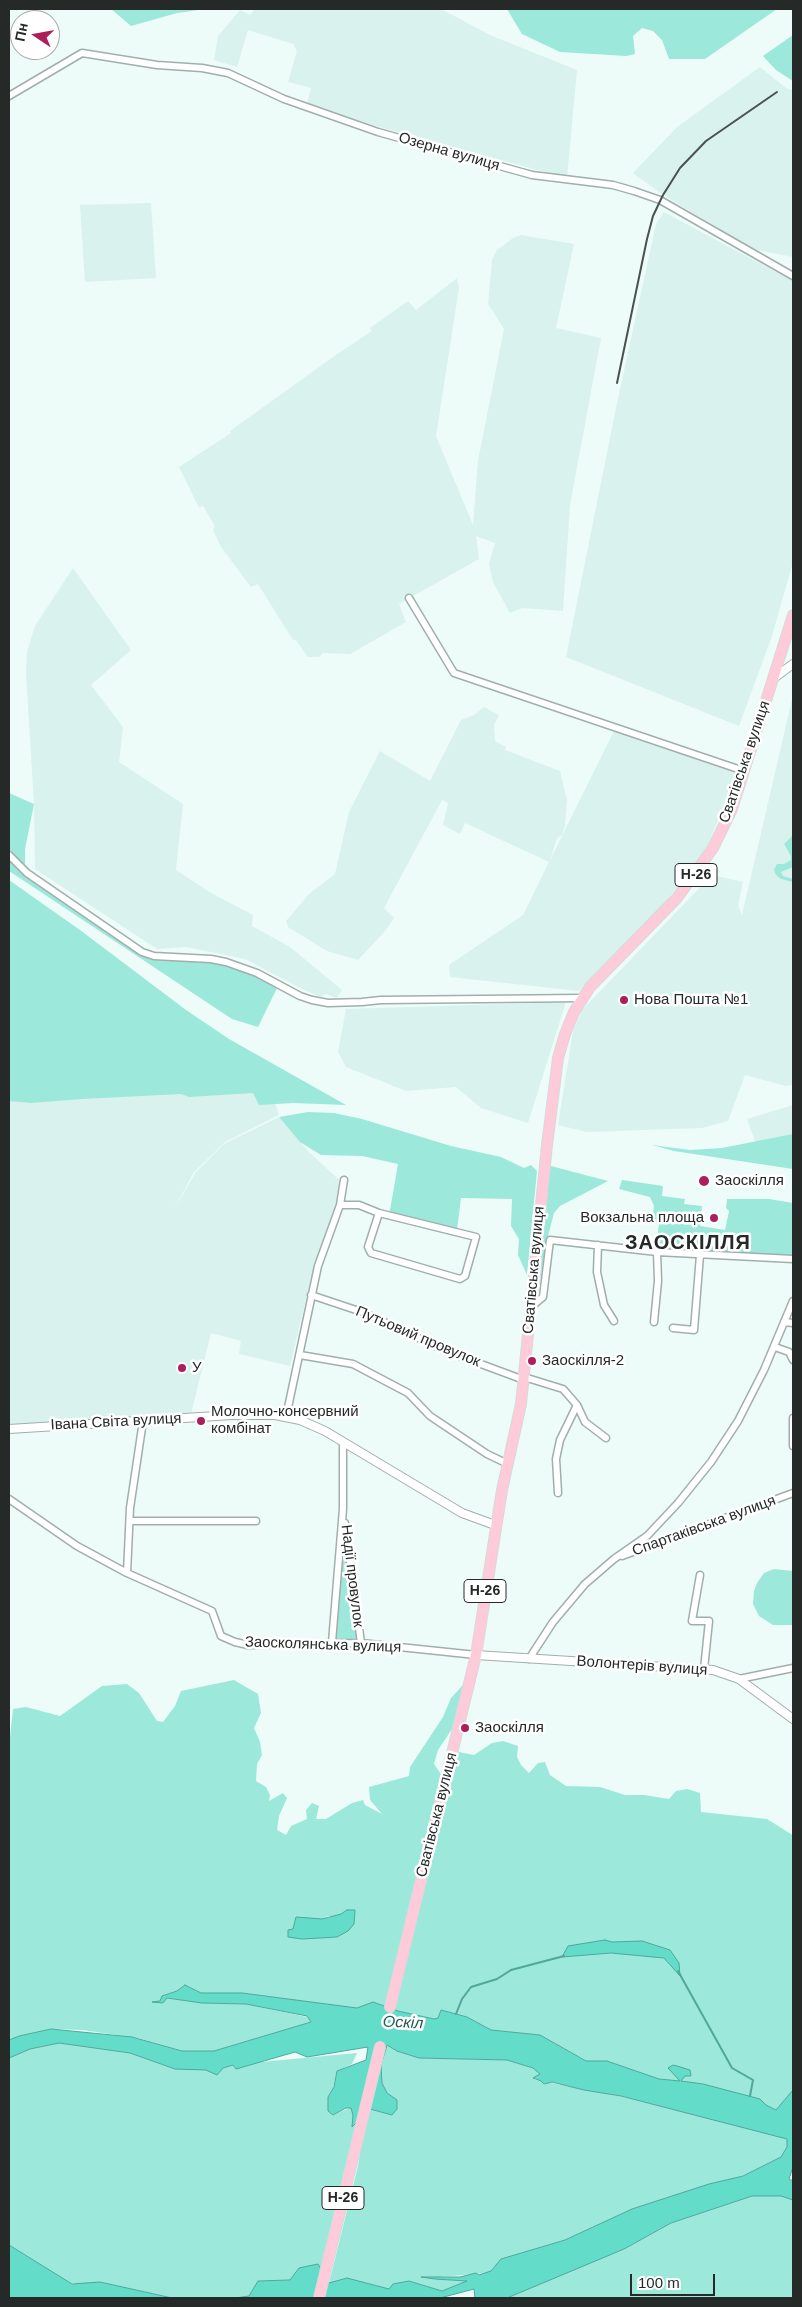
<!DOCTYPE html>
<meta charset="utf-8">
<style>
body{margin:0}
#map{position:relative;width:802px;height:2307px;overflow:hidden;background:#edfcf9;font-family:Helvetica,sans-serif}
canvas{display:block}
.frame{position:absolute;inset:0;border:10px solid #252a29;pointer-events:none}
.north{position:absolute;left:10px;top:10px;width:50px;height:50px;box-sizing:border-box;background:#fff;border:1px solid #a8aaa9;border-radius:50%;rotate:282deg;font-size:14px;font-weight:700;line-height:20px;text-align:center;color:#252a29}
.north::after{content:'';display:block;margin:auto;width:18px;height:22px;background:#ad1f5b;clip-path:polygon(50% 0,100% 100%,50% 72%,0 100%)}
.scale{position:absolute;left:630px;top:2274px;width:85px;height:22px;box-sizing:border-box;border:2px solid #252a29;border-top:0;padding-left:6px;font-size:15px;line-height:18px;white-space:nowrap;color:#252a29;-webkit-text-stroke:4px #fff;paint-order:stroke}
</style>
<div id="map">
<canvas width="802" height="2307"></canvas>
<div class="frame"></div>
<div class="north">Пн</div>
<div class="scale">100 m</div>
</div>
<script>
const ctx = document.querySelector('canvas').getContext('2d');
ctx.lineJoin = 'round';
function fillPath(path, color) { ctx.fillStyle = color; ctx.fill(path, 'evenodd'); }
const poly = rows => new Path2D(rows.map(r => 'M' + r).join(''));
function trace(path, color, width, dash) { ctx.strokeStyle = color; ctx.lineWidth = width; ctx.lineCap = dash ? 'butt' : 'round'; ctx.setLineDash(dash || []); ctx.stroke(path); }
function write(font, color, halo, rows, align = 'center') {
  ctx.font = font + ' Helvetica,sans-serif'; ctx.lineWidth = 5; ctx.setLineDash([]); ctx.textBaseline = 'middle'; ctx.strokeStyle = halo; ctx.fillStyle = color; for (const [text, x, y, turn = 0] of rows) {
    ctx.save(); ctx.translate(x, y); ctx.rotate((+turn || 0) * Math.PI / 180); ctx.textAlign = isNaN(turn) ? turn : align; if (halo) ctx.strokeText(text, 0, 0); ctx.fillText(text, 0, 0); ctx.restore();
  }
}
const built = poly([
 [255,9,441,9,490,35,577,70,567,178,383,128,307,104,311,88,288,82,297,51,293,44,248,30,237,67,214,60,218,36,240,10,250,15],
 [760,67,786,88,793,90,793,257,751,249,659,192,633,173,677,127],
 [151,203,156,278,85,282,80,205],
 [664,212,793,281,793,562,772,636,739,726,566,657,617,403,656,224],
 [521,235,574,244,556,328,601,338,570,505,563,611,522,608,510,613,493,582,489,564,495,543,476,536,479,559,399,604,406,622,350,654,323,653,319,657,308,657,296,640,293,640,258,584,251,587,221,547,213,530,215,526,203,506,199,508,179,467,231,433,230,431,333,357,372,331,370,328,408,301,416,310,457,278,459,288,436,436,473,525,478,461,504,329,488,304,492,260,497,250,513,238],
 [73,568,131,650,91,685,123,727,119,762,183,804,176,870,211,893,253,915,252,926,290,947,342,990,337,998,326,994,321,997,304,990,245,959,186,947,157,949,35,869,34,804,26,673,27,652,35,626],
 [793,695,793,1085,786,1086,745,1075,728,1121,702,1128,587,1132,558,1125,573,1031,582,1010,712,875,743,882,738,906,742,915],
 [484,707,499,715,494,725,495,741,506,747,505,750,560,771,567,800,565,826,562,835,557,838,550,860,614,731,738,773,707,847,662,907,579,991,450,977,449,965,523,915,549,862,465,823,460,834,443,825,448,803,442,800,384,908,394,918,386,930,358,960,327,951,288,927,286,921,309,894,335,874,349,812,380,751,430,781,461,720,474,715],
 [9,903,269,1084,279,1115,225,1142,194,1172,173,1211,196,1172,224,1144,279,1117,309,1152,339,1180,336,1209,311,1278,290,1366,239,1354,241,1341,211,1333,190,1418,9,1427],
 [566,1002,528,1123,481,1108,456,1087,406,1091,346,1067,338,1052,346,1009],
 [793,1105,793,1142,759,1152,747,1119]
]);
const green = poly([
 [111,9,206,9,177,13,131,26],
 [507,9,777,9,705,59,669,59,662,40,653,31,642,28,633,36,635,54,626,56,560,52,522,34],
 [793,35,793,81,776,70,763,56],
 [9,793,34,804,25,849,25,871,142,952,225,962,278,986,258,1027,232,1019,9,871],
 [793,835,792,847,793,867,781,872,783,876,793,879,793,882,781,879,776,875,774,870,777,864,784,864,791,860,791,856,784,844],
 [9,880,80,930,186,1010,229,1039,346,1105,293,1103,259,1105,253,1093,189,1097,181,1094,82,1099,31,1103,9,1101],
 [308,1112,334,1113,362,1119,451,1146,501,1157,524,1168,531,1165,537,1171,527,1275,518,1255,519,1239,511,1226,512,1199,461,1198,457,1230,389,1216,398,1164,362,1156,321,1155,300,1142,279,1117],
 [793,1134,793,1169,674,1151,652,1145,690,1150,722,1148],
 [547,1165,608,1181,560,1206,554,1213,546,1244,539,1286,536,1289],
 [622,1180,663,1186,662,1196,685,1199,684,1204,702,1206,700,1226,725,1230,729,1211,726,1208,727,1199,769,1199,793,1203,793,1260,655,1252,659,1224,652,1221,654,1206,650,1197,619,1189],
 [343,1509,361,1643,332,1642],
 [774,1569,793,1571,793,1625,773,1625,759,1616,753,1604,754,1591,757,1583,764,1573],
 [234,1680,258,1694,261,1713,254,1728,260,1742,262,1755,257,1764,256,1781,266,1787,270,1795,269,1801,283,1793,287,1798,279,1816,277,1830,286,1835,291,1826,307,1819,306,1810,312,1803,319,1806,316,1819,326,1819,352,1803,363,1800,365,1805,382,1814,370,1800,369,1787,409,1776,410,1767,443,1717,451,1698,463,1685,452,1729,438,1750,434,1764,441,1774,386,2002,452,1759,459,1752,474,1755,492,1743,503,1741,518,1746,517,1757,521,1765,529,1773,538,1763,545,1762,550,1775,566,1786,600,1787,625,1795,644,1795,669,1799,676,1791,687,1789,700,1793,701,1812,767,1819,791,1834,793,1836,793,2088,791,2093,776,2110,703,2084,659,2079,607,2061,586,2061,540,2035,491,2030,467,2017,441,2010,438,2018,434,2019,398,2011,373,2002,359,2009,242,1993,201,1993,185,1985,177,1991,162,1996,160,2001,155,2001,163,2003,167,1998,202,2003,246,2004,307,2017,311,2022,214,2051,182,2051,138,2038,82,2030,51,2029,19,2036,9,2040,9,1747,13,1709,26,1707,60,1716,102,1686,127,1684,139,1693,157,1721,163,1722,175,1706,181,1691],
 [328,1916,341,1916,311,1938,302,1939,293,1929,302,1918,311,1920,322,1919],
 [59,2043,130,2053,175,2069,223,2068,233,2065,235,2069,250,2063,357,2053,352,2064,337,2071,328,2111,333,2115,352,2107,353,2115,352,2127,358,2121,321,2271,318,2264,295,2275,290,2280,258,2281,249,2296,235,2298,172,2298,140,2291,70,2283,9,2245,9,2058,30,2049],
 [387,2045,397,2051,419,2058,507,2060,533,2068,541,2074,533,2078,536,2080,619,2096,737,2125,788,2139,787,2147,781,2157,745,2175,632,2209,565,2240,501,2259,491,2271,485,2273,429,2278,468,2281,442,2291,409,2281,389,2289,329,2283,358,2166,364,2127,370,2109,392,2115,397,2100,387,2093,382,2083,381,2065],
 [752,2196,781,2196,793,2200,793,2298,503,2298,515,2295,562,2272,624,2249,671,2223]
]);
const water = poly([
 [347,1910,355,1910,354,1924,348,1931,337,1937,302,1939,288,1937,288,1930,293,1929,296,1917,322,1919,341,1914,347,1910],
 [605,1940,612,1942,642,1941,670,1950,679,1963,680,1976,664,1958,611,1953,562,1957,568,1946,605,1940],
 [185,1985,201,1993,242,1993,357,2008,373,2002,398,2011,434,2019,438,2018,441,2010,467,2017,491,2030,540,2035,586,2061,607,2061,659,2079,680,2081,668,2068,673,2065,677,2066,690,2070,691,2076,685,2076,681,2081,703,2084,760,2099,766,2105,776,2110,793,2090,793,2167,789,2179,793,2181,793,2200,781,2196,752,2196,671,2223,624,2249,507,2298,475,2298,474,2289,440,2298,235,2298,249,2296,258,2281,290,2280,299,2268,318,2264,329,2283,347,2278,389,2289,393,2284,409,2281,442,2291,467,2281,435,2279,421,2277,460,2277,476,2273,479,2275,491,2271,501,2259,565,2240,632,2209,709,2184,743,2176,781,2157,787,2147,787,2139,621,2096,584,2090,552,2082,544,2084,541,2081,533,2078,540,2074,533,2068,507,2060,419,2058,397,2051,387,2045,381,2065,382,2083,387,2093,397,2100,397,2109,392,2115,370,2109,352,2127,353,2115,351,2108,346,2108,333,2115,328,2111,328,2097,334,2087,337,2071,366,2060,368,2047,307,2057,295,2052,236,2069,233,2065,223,2068,217,2075,206,2070,175,2069,130,2053,59,2043,30,2049,9,2058,9,2040,19,2036,51,2029,132,2037,182,2051,214,2051,311,2022,307,2016,246,2004,202,2003,167,1998,163,2003,152,2002,160,2001,162,1996,177,1991,185,1985],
 [9,2245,72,2284,100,2282,172,2298,9,2298,9,2245]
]);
const stream = poly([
 [678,1971,732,2068,753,2080,750,2096],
 [456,2014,462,1999,471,1987,497,1979,511,1970,564,1956]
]);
const minor = poly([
 [9,96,82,53,157,65,202,68,228,73,284,99,378,132,532,175,613,185,634,191,660,200,793,276],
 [409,598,454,673,744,771],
 [9,855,27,873,142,952,154,956,211,959,226,962,257,973,300,996,312,1000,328,1003,362,1002,381,1000,583,998],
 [340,1205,359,1205,379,1213,476,1237,465,1276,460,1279,371,1253,368,1247,379,1213],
 [598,1245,597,1272,604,1305,614,1321],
 [311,1295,365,1313,446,1351,524,1380],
 [531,1307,543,1297,550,1240,657,1252,793,1259],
 [654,1322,658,1281,657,1252],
 [784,1322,793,1323],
 [673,1328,694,1330,700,1255],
 [775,1347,789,1352,793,1360],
 [300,1355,353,1364,408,1393,430,1416,487,1454,508,1464],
 [524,1377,563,1389,577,1405,585,1422,606,1438],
 [286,1417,318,1266,340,1205,344,1180],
 [793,1418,793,1446],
 [558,1493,556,1459,560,1440,577,1405],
 [9,1499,77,1546,127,1573,212,1611,221,1636,235,1642,248,1645,361,1643,476,1655],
 [131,1521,256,1521],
 [345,1523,361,1643],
 [622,1556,793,1493],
 [127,1573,130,1508,143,1421],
 [700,1575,692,1621,709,1621,704,1669],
 [332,1642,343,1509,343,1442],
 [529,1659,553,1622,585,1584,614,1559,647,1536,678,1503,711,1462,738,1421,764,1370,793,1301],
 [739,1679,793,1668]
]);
const tertiary = poly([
 [774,678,793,664],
 [9,1429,232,1415,275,1415,300,1420,325,1431,462,1513,495,1525],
 [476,1655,713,1670,739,1679,793,1719]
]);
const primary = poly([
 [390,2007,476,1655,502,1490,521,1404,547,1145,558,1058,565,1034,574,1012,590,987,677,898,713,848,732,809,793,615],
 [319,2298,380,2047]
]);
const rail = poly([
 [617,383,647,239,653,216,663,195,680,168,706,141,777,92]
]);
const markers = [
 [624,1000,5,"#ad1f5b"],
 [704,1181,6,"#ad1f5b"],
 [714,1218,5,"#ad1f5b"],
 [532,1361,5,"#ad1f5b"],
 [182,1368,5,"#ad1f5b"],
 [201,1421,5,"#ad1f5b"],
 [465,1728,5,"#ad1f5b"]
];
const shields = [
 [696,875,42],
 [485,1591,42],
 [343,2198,42]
];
const shieldNames = [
 ["Н-26",696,875],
 ["Н-26",485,1591],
 ["Н-26",343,2198]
];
const streetNames = [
 ["Озерна вулиця",449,152,16],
 ["Сватівська вулиця",745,762,-71],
 ["Сватівська вулиця",534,1270,-85],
 ["Путьовий провулок",418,1337,23],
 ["Івана Світа вулиця",116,1422,-3],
 ["Спартаківська вулиця",704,1526,-20],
 ["Надії провулок",352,1576,83],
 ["Заосколянська вулиця",323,1645,2],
 ["Волонтерів вулиця",642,1666,4],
 ["Сватівська вулиця",437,1815,-76]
];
const poiNames = [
 ["Нова Пошта №1",634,1000],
 ["Заоскiлля",715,1181],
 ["Вокзальна площа",704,1218,"right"],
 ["Заоскілля-2",542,1361],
 ["У",192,1368],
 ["Молочно-консервний",211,1412],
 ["комбінат",211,1429],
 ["Заоскілля",475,1728]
];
const waterNames = [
 ["Оскіл",403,2023,3]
];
const districtNames = [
 ["ЗАОСКIЛЛЯ",688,1243]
];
fillPath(built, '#d9f2ed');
fillPath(green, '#9ce8da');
fillPath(water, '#63ddca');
trace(water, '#50a79a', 1);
trace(stream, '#50a79a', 2);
trace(minor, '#a1afac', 9);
trace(tertiary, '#a1afac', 10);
trace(primary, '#d8d9d8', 12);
trace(minor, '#fff', 6);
trace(tertiary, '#fff', 8);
trace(primary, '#fdcbd9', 10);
trace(rail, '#4a514f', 2);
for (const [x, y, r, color] of markers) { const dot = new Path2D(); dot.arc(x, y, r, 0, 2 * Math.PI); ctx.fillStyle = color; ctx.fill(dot); trace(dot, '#fff', 2); }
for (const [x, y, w] of shields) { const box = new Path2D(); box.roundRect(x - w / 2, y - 11.5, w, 23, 4); ctx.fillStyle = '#fff'; ctx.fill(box); trace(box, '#252a29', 1); }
write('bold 14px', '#252a29', null, shieldNames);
write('15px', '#252a29', '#fff', streetNames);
write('15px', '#252a29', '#fff', poiNames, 'left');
write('italic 16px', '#265a52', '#fff', waterNames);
ctx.letterSpacing = '1px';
write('bold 20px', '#252a29', '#fff', districtNames);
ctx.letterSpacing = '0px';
</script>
